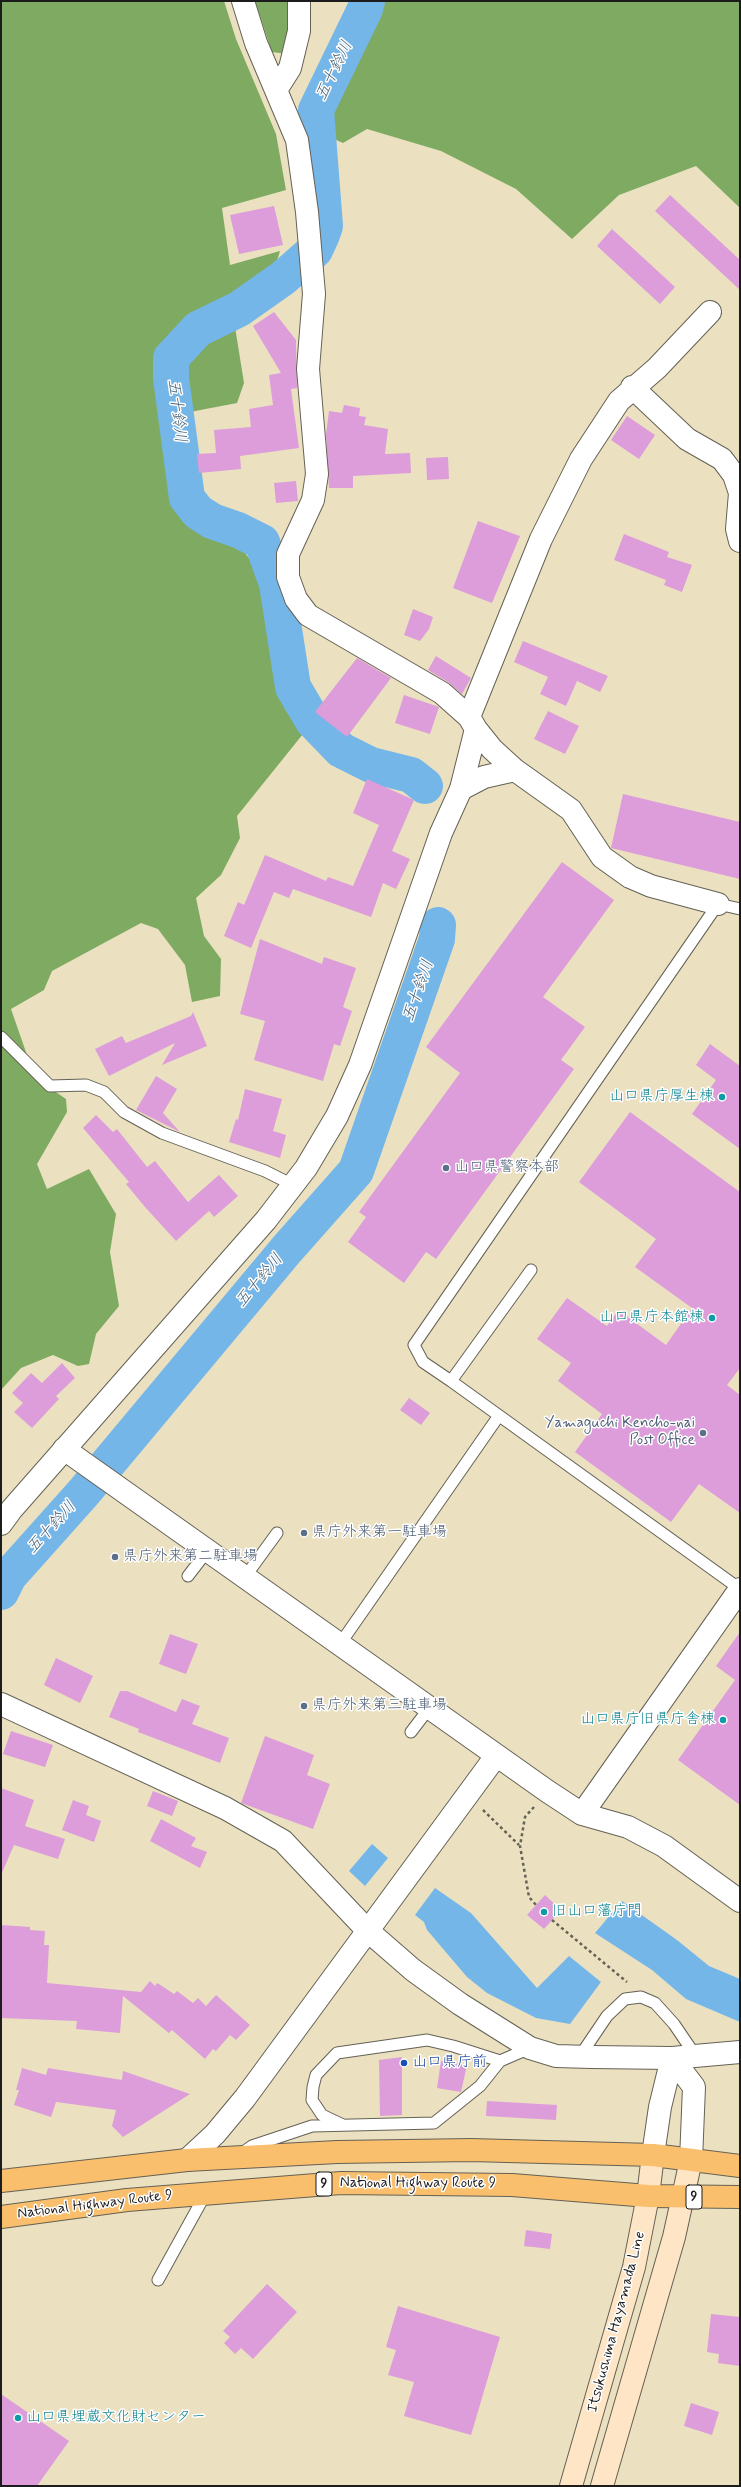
<!DOCTYPE html>
<meta charset="utf-8">
<style>
body{margin:0}
#map{position:relative;width:741px;height:2487px;overflow:hidden;background:#ebe1c0;font-family:Mynerve,sans-serif}
canvas{display:block}
.frame{position:absolute;inset:0;border:2px solid #1c1c1c;pointer-events:none}
</style>
<div id="map">
<canvas width="741" height="2487"></canvas>
<div class="frame"></div>
</div>
<script>
const ctx = document.querySelector('canvas').getContext('2d');
ctx.lineJoin = 'round';
function fillPath(path, color) { ctx.fillStyle = color; ctx.fill(path, 'evenodd'); }
const poly = rows => new Path2D(rows.map(r => 'M' + r).join(''));
function trace(path, color, width, dash) { ctx.strokeStyle = color; ctx.lineWidth = width; ctx.lineCap = dash ? 'butt' : 'round'; ctx.setLineDash(dash || []); ctx.stroke(path); }
function write(font, color, halo, rows, align = 'center') {
  ctx.font = font + ' Mynerve,"Klee One",sans-serif'; ctx.lineWidth = 3; ctx.setLineDash([]); ctx.textBaseline = 'middle'; ctx.strokeStyle = halo; ctx.fillStyle = color; for (const [text, x, y, turn = 0] of rows) {
    ctx.save(); ctx.translate(x, y); ctx.rotate((+turn || 0) * Math.PI / 180); ctx.textAlign = isNaN(turn) ? turn : align; if (halo) ctx.strokeText(text, 0, 0); ctx.fillText(text, 0, 0); ctx.restore();
  }
}
const forest = poly([
 [1,1,224,1,236,39,276,134,286,190,222,208,230,265,280,251,274,271,231,302,244,383,237,403,164,417,176,493,197,527,236,541,258,570,274,667,285,709,303,734,237,816,240,838,221,875,196,898,204,936,221,959,220,996,192,1002,185,965,158,929,141,923,52,971,44,990,11,1009,35,1078,66,1099,67,1112,37,1164,47,1189,89,1169,116,1214,110,1252,119,1306,96,1334,89,1364,78,1366,53,1355,21,1368,1,1390],
 [255,1,291,1,287,54,272,52],
 [374,1,740,1,740,208,696,166,619,195,572,239,516,189,441,151,367,129,343,143,325,135,330,107,358,55]
]);
const water = poly([
 [372,1844,388,1858,365,1886,349,1871],
 [435,1888,471,1913,537,1988,569,1956,601,1982,570,2024,536,2018,487,1993,467,1977,427,1930,424,1922,415,1915],
 [622,1901,677,1940,709,1966,740,1979,740,2022,686,1999,652,1970,595,1933]
]);
const river = poly([
 [367,1,365,9,316,110,325,226,321,237,315,250,283,278,239,309,198,329,171,358,171,378,187,498,198,512,212,521,238,530,262,542,277,584,293,687,313,721,341,750,371,765,411,775,425,786],
 [1,1592,9,1576,84,1492,287,1249,356,1171,437,939,438,925]
]);
const building = poly([
 [670,195,740,260,740,290,655,211],
 [274,206,283,245,239,254,230,215],
 [612,229,675,287,660,304,597,246],
 [274,312,296,340,297,388,291,389,299,448,240,456,241,469,199,473,197,454,216,453,214,430,251,427,249,409,273,405,269,375,281,373,253,326],
 [344,405,360,408,359,416,366,417,364,425,388,429,385,454,410,453,411,473,353,476,353,488,329,488,326,434,329,411,342,413],
 [627,416,655,435,639,459,611,440],
 [448,457,449,479,427,480,426,458],
 [296,481,298,501,276,503,274,483],
 [478,521,520,536,492,603,453,588],
 [624,534,669,552,667,557,692,565,682,592,664,585,666,580,614,560],
 [413,609,433,617,429,629,420,641,404,635],
 [523,641,608,676,600,692,577,681,566,706,540,694,548,677,514,662],
 [436,656,471,678,462,694,448,682,428,670],
 [357,658,391,678,347,737,315,712],
 [404,695,439,707,430,734,395,723],
 [548,711,579,726,565,754,534,739],
 [367,779,414,800,392,851,410,859,396,889,383,883,371,917,293,889,289,898,274,892,251,948,224,936,238,902,244,905,265,855,326,881,328,877,353,886,379,825,353,813],
 [623,794,740,822,740,879,611,848],
 [562,862,614,900,543,997,585,1027,561,1060,574,1069,436,1259,426,1252,404,1283,348,1242,366,1217,359,1212,460,1073,426,1047],
 [260,939,322,964,324,957,356,968,343,1007,352,1011,340,1046,334,1044,323,1081,254,1060,265,1021,240,1014],
 [193,1012,207,1046,162,1065,175,1043,109,1076,95,1049,122,1036,126,1043,191,1016],
 [710,1044,740,1066,740,1149,692,1114,716,1080,696,1065],
 [156,1076,177,1089,163,1113,180,1132,136,1110],
 [245,1089,282,1099,273,1131,286,1135,280,1158,229,1142,236,1119,238,1120],
 [630,1112,740,1192,740,1368,727,1385,740,1395,740,1513,699,1484,671,1522,575,1452,602,1414,558,1381,571,1363,537,1339,567,1298,607,1326,618,1310,666,1345,692,1308,635,1267,656,1239,579,1182],
 [96,1115,113,1132,117,1129,147,1167,155,1161,188,1202,219,1175,238,1196,214,1217,209,1211,176,1241,145,1207,126,1184,129,1182,83,1128],
 [62,1363,75,1378,56,1396,59,1399,32,1428,14,1412,23,1403,12,1393,31,1373,42,1383],
 [409,1398,430,1413,421,1425,400,1410],
 [740,1632,740,1805,678,1760,735,1680,716,1666],
 [170,1634,198,1644,186,1674,159,1664],
 [56,1658,93,1676,80,1703,44,1685],
 [120,1691,127,1691,176,1712,182,1699,200,1706,192,1724,229,1738,220,1763,138,1732,139,1729,109,1717],
 [11,1731,53,1745,45,1767,3,1754],
 [265,1736,314,1755,307,1775,330,1784,313,1829,241,1803],
 [1,1788,34,1800,25,1826,65,1839,58,1859,14,1845,1,1875],
 [153,1791,178,1801,172,1816,147,1806],
 [73,1800,89,1806,86,1815,101,1821,94,1842,62,1830],
 [161,1819,196,1838,191,1846,207,1852,200,1868,150,1841],
 [545,1895,561,1910,544,1929,527,1915],
 [1,1925,30,1927,30,1930,45,1931,44,1945,49,1945,47,1983,141,1992,150,1981,155,1986,157,1983,162,1986,174,1994,177,1991,193,2003,198,1998,206,2006,216,1995,250,2025,236,2040,230,2035,216,2051,213,2049,205,2059,172,2030,169,2033,123,1996,120,2033,76,2029,77,2021,1,2018],
 [402,2057,402,2115,380,2116,379,2060],
 [441,2061,467,2065,461,2092,437,2088],
 [22,2068,46,2075,48,2068,122,2080,123,2071,190,2094,123,2137,112,2126,116,2110,56,2102,51,2117,14,2105,19,2090,16,2090],
 [487,2101,557,2105,556,2120,486,2116],
 [526,2230,552,2234,550,2249,524,2246],
 [267,2284,297,2312,253,2359,241,2348,235,2354,224,2343,230,2337,223,2331],
 [398,2306,500,2337,471,2435,404,2416,414,2382,388,2375,396,2350,386,2347],
 [711,2314,740,2317,740,2366,718,2363,719,2354,707,2352],
 [1,2394,69,2441,37,2486,1,2486],
 [691,2403,719,2412,712,2435,684,2426]
]);
const path = poly([
 [534,1807,525,1817,520,1846,529,1897,536,1905],
 [483,1810,519,1845],
 [552,1920,627,1982]
]);
const service = poly([
 [1,1037,50,1086,86,1085,104,1092,124,1112,162,1133,265,1171,293,1185],
 [531,1270,451,1381,740,1589],
 [451,1381,423,1362,414,1345,718,904,740,909],
 [188,1576,208,1550],
 [245,1577,277,1533],
 [340,1644,498,1417],
 [411,1732,430,1707],
 [580,2056,607,2016,625,1999,641,1997,655,2003,674,2024,695,2055],
 [343,2125,322,2115,312,2100,313,2087,316,2075,337,2053,427,2040,453,2046,500,2061],
 [242,2153,252,2146,312,2126,434,2123,480,2086,500,2061,530,2048],
 [158,2280,206,2193]
]);
const minor = poly([
 [243,1,256,43,297,140,307,212,314,294,308,369,317,474,313,500,288,554,288,577,296,599,308,615,442,693,469,717,476,729,461,789,484,777,515,770],
 [276,90,290,68,299,31,299,1],
 [632,387,687,439,722,459,734,475,740,493,737,529,740,541],
 [469,717,541,539,581,459,619,401,657,368,710,312],
 [476,729,492,749,515,770,571,810,602,857,630,877,651,886,718,904],
 [64,1449,547,1791,582,1814,628,1827,664,1846,740,1901],
 [1,1704,225,1808,283,1841,367,1930,413,1970,460,2004,530,2048,556,2056,591,2057,672,2058,740,2052],
 [582,1814,740,1589]
]);
const tertiary = poly([
 [1,1524,12,1509,266,1220,306,1168,337,1116,360,1065,441,833,461,789],
 [672,2058,694,2087,691,2160],
 [653,2155,660,2107,672,2058],
 [187,2160,215,2134,245,2098,496,1756]
]);
const secondary = poly([
 [571,2486,634,2267,648,2196,653,2155],
 [602,2486,674,2237,691,2160]
]);
const trunk = poly([
 [1,2181,187,2160,337,2152,471,2150,653,2155,740,2166],
 [1,2217,127,2200,341,2183,512,2185,648,2196,740,2197]
]);
const markers = [
 [722,1097,4,"#0f9aa8"],
 [446,1168,4,"#5c6f8a"],
 [712,1318,4,"#0f9aa8"],
 [703,1433,4,"#5c6f8a"],
 [304,1533,4,"#5c6f8a"],
 [115,1557,4,"#5c6f8a"],
 [304,1706,4,"#5c6f8a"],
 [723,1720,4,"#0f9aa8"],
 [544,1912,4,"#0f9aa8"],
 [404,2063,4,"#1a4fb4"],
 [18,2418,4,"#0f9aa8"]
];
const shields = [
 [324,2184,16],
 [694,2197,16]
];
const shieldNames = [
 ["9",324,2184],
 ["9",694,2197]
];
const cultureNames = [
 ["山口県庁厚生棟",714,1097],
 ["山口県庁本館棟",704,1318],
 ["山口県庁旧県庁舎棟",715,1720],
 ["旧山口藩庁門",552,1912,"left"],
 ["山口県埋蔵文化財センター",26,2418,"left"]
];
const serviceNames = [
 ["山口県警察本部",454,1168],
 ["Yamaguchi Kencho-nai",695,1424,"right"],
 ["Post Office",695,1441,"right"],
 ["県庁外来第一駐車場",312,1533],
 ["県庁外来第二駐車場",123,1557],
 ["県庁外来第三駐車場",312,1706]
];
const transitNames = [
 ["山口県庁前",412,2063]
];
const streetNames = [
 ["National Highway Route 9",418,2184],
 ["National Highway Route 9",95,2205,-7],
 ["Itsukushima Hayamada Line",617,2322,-75]
];
const waterNames = [
 ["五十鈴川",335,71,-64],
 ["五十鈴川",176,411,83],
 ["五十鈴川",419,991,-71],
 ["五十鈴川",260,1281,-50],
 ["五十鈴川",52,1528,-48]
];
fillPath(forest, '#7eaa62');
fillPath(water, '#75b6e9');
trace(river, '#75b6e9', 36);
fillPath(building, '#dc9dda');
trace(service, '#646155', 13);
trace(minor, '#646155', 24);
trace(tertiary, '#646155', 24);
trace(secondary, '#646155', 24);
trace(trunk, '#646155', 24);
trace(path, '#646155', 2.5, [3, 3]);
trace(service, '#fff', 11);
trace(minor, '#fff', 22);
trace(tertiary, '#fff', 22);
trace(secondary, '#fde5c5', 22);
trace(trunk, '#f9bf6d', 22);
for (const [x, y, r, color] of markers) { const dot = new Path2D(); dot.arc(x, y, r, 0, 2 * Math.PI); ctx.fillStyle = color; ctx.fill(dot); trace(dot, '#fff', 1.5); }
for (const [x, y, w] of shields) { const box = new Path2D(); box.roundRect(x - w / 2, y - 12, w, 24, 3); ctx.fillStyle = '#fff'; ctx.fill(box); trace(box, '#1c1c1c', 1); }
write('bold 14px', '#1c1c1c', null, shieldNames);
write('15px', '#0d838f', '#fff', cultureNames, 'right');
write('15px', '#4e5e75', '#fff', serviceNames, 'left');
write('15px', '#164399', '#fff', transitNames, 'left');
write('15px', '#1c1c1c', '#fff', streetNames);
write('italic 16px', '#446178', '#fff', waterNames);
</script>
